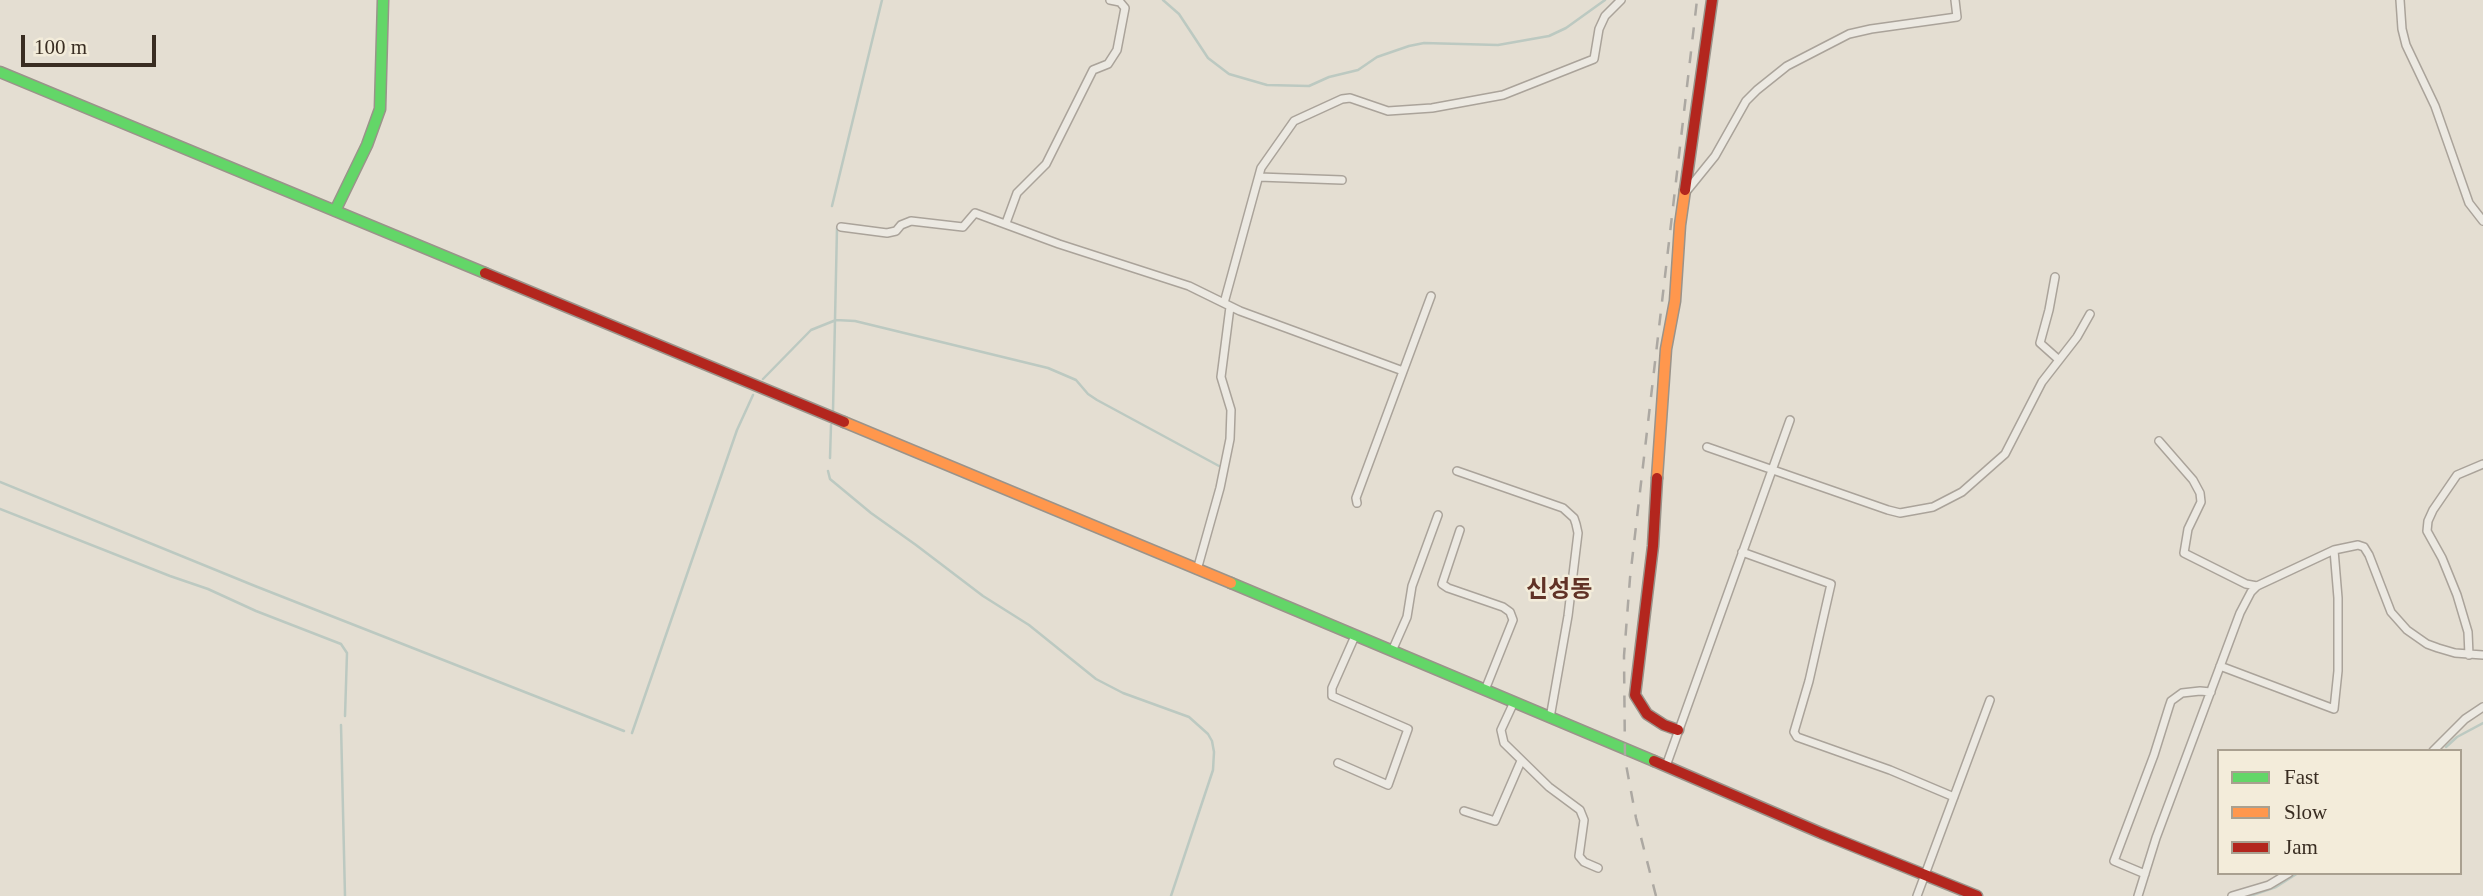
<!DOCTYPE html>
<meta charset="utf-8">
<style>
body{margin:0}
#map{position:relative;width:2483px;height:896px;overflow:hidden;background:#e4ded2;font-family:"Times New Roman",serif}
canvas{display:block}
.legend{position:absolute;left:2217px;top:749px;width:245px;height:126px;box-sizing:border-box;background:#f3ecda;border:2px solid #a9a090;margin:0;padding:9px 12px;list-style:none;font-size:21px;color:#392d22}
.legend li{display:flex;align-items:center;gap:14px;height:35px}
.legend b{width:35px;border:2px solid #a9a090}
.scale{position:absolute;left:21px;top:35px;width:135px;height:32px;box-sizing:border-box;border:4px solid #392d22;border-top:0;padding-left:9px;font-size:21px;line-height:24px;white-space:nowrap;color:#392d22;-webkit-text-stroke:5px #f3ecda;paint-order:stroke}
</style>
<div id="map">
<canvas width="2483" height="896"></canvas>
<ul class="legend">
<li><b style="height:9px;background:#63d668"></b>Fast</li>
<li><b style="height:9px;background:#ff974d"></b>Slow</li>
<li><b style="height:9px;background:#b3261e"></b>Jam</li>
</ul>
<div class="scale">100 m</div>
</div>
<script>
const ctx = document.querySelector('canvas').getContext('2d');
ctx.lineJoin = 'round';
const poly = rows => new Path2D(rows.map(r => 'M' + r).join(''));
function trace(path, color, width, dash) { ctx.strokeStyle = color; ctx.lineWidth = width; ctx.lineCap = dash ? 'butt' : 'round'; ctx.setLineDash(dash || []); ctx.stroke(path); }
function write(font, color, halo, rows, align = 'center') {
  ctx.font = font + ' "Times New Roman","Noto Sans KR",serif'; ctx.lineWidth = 5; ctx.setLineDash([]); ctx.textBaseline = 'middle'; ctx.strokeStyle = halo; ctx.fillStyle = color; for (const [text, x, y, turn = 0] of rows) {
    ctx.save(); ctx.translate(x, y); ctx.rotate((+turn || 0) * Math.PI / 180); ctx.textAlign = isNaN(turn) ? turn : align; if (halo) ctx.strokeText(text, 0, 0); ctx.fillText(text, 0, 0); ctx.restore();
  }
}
const stream = poly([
 [1163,0,1179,14,1208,58,1229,74,1267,85,1309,86,1329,77,1358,70,1377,57,1409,46,1424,43,1498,45,1549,36,1566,28,1605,0],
 [832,206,882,0],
 [763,379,811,330,836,320,855,321,1048,368,1076,380,1088,394,1097,400,1219,466],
 [833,411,837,228],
 [830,458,831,425],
 [828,471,830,479,871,513,916,545,983,596,1029,625,1096,679,1123,693,1189,717,1208,734,1212,741,1214,752,1213,770,1171,896],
 [0,482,255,586,624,731],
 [0,509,170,576,208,589,256,611,341,644,347,653,345,716],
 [341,725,345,896],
 [632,733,737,430,753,395],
 [2446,747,2457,737,2483,723],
 [2250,896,2276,887,2298,873]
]);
const street = poly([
 [2400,0,2402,29,2406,45,2435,106,2469,203,2483,221],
 [1259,177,1342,180],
 [1685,193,1715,156,1746,101,1757,90,1787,66,1849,34,1871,29,1957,17,1955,0],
 [1006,223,1017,193,1046,164,1093,70,1108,64,1117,50,1125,8,1120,2,1110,0],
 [841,227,887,233,896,231,901,225,911,221,963,227,975,213,1059,244,1189,286,1240,311,1403,371],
 [2055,277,2049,310,2040,343,2059,360],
 [1224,303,1261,168,1294,121,1342,99,1350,98,1388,111,1432,108,1503,95,1594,59,1599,29,1605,16,1621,0],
 [2159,441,2193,480,2200,493,2201,502,2188,529,2184,553,2246,584,2257,586],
 [1707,447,1888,510,1900,513,1933,507,1962,492,2005,454,2042,382,2077,337,2090,314],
 [1457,471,1563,508,1574,518,1576,524,1578,533,1568,616,1550,718],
 [1357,503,1356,498,1431,296],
 [1460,530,1442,584,1448,588,1503,607,1510,612,1513,620,1485,690],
 [1742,552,1831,584,1809,681,1794,732,1797,737,1890,770,1954,797],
 [1197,570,1220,488,1230,439,1231,410,1221,377,1230,307],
 [1392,651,1407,617,1412,586,1438,515],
 [2469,655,2468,632,2457,595,2442,558,2427,531,2428,521,2433,510,2457,475,2483,464],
 [2220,666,2334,709,2338,671,2338,598,2334,550],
 [1514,702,1501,730,1504,743,1549,787,1580,810,1584,820,1579,856,1584,862,1598,868],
 [2433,751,2465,719,2483,707],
 [1338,763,1388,785,1408,729,1332,696,1332,688,1355,636],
 [1666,766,1790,420],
 [1464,811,1495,821,1521,761],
 [2145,874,2114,861,2154,755,2169,707,2171,701,2182,693,2200,691,2211,692],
 [1917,896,1990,700],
 [2138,896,2156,838,2240,613,2251,592,2257,586,2334,550,2358,545,2364,547,2369,555,2391,612,2407,630,2427,644,2438,648,2455,653,2483,655],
 [2232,896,2269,885,2289,873]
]);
const fast = poly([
 [0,72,485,273],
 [335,211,367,145,380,109,383,0],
 [1231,583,1654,761]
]);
const slow = poly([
 [844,422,1231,583],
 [1657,478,1666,349,1675,301,1680,225,1685,190]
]);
const jam = poly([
 [1685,190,1712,0],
 [485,273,844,422],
 [1657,478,1653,546,1635,695,1647,714,1664,725,1678,730],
 [1654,761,1821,833,1977,896]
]);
const rail = poly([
 [1656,896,1636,818,1625,759,1624,656,1630,578,1697,0]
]);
const quarterNames = [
 ["신성동",1559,591]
];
trace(stream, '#bcc9c1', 2.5);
trace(street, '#aaa39a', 10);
trace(fast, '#9a938a', 13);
trace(slow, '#9a938a', 13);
trace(jam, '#9a938a', 13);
trace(street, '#ece9e2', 7);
trace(fast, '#63d668', 10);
trace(slow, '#ff974d', 10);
trace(jam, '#b3261e', 10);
trace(rail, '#aca8a2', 2.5, [12, 12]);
write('bold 24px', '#613226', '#f3ecda', quarterNames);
</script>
